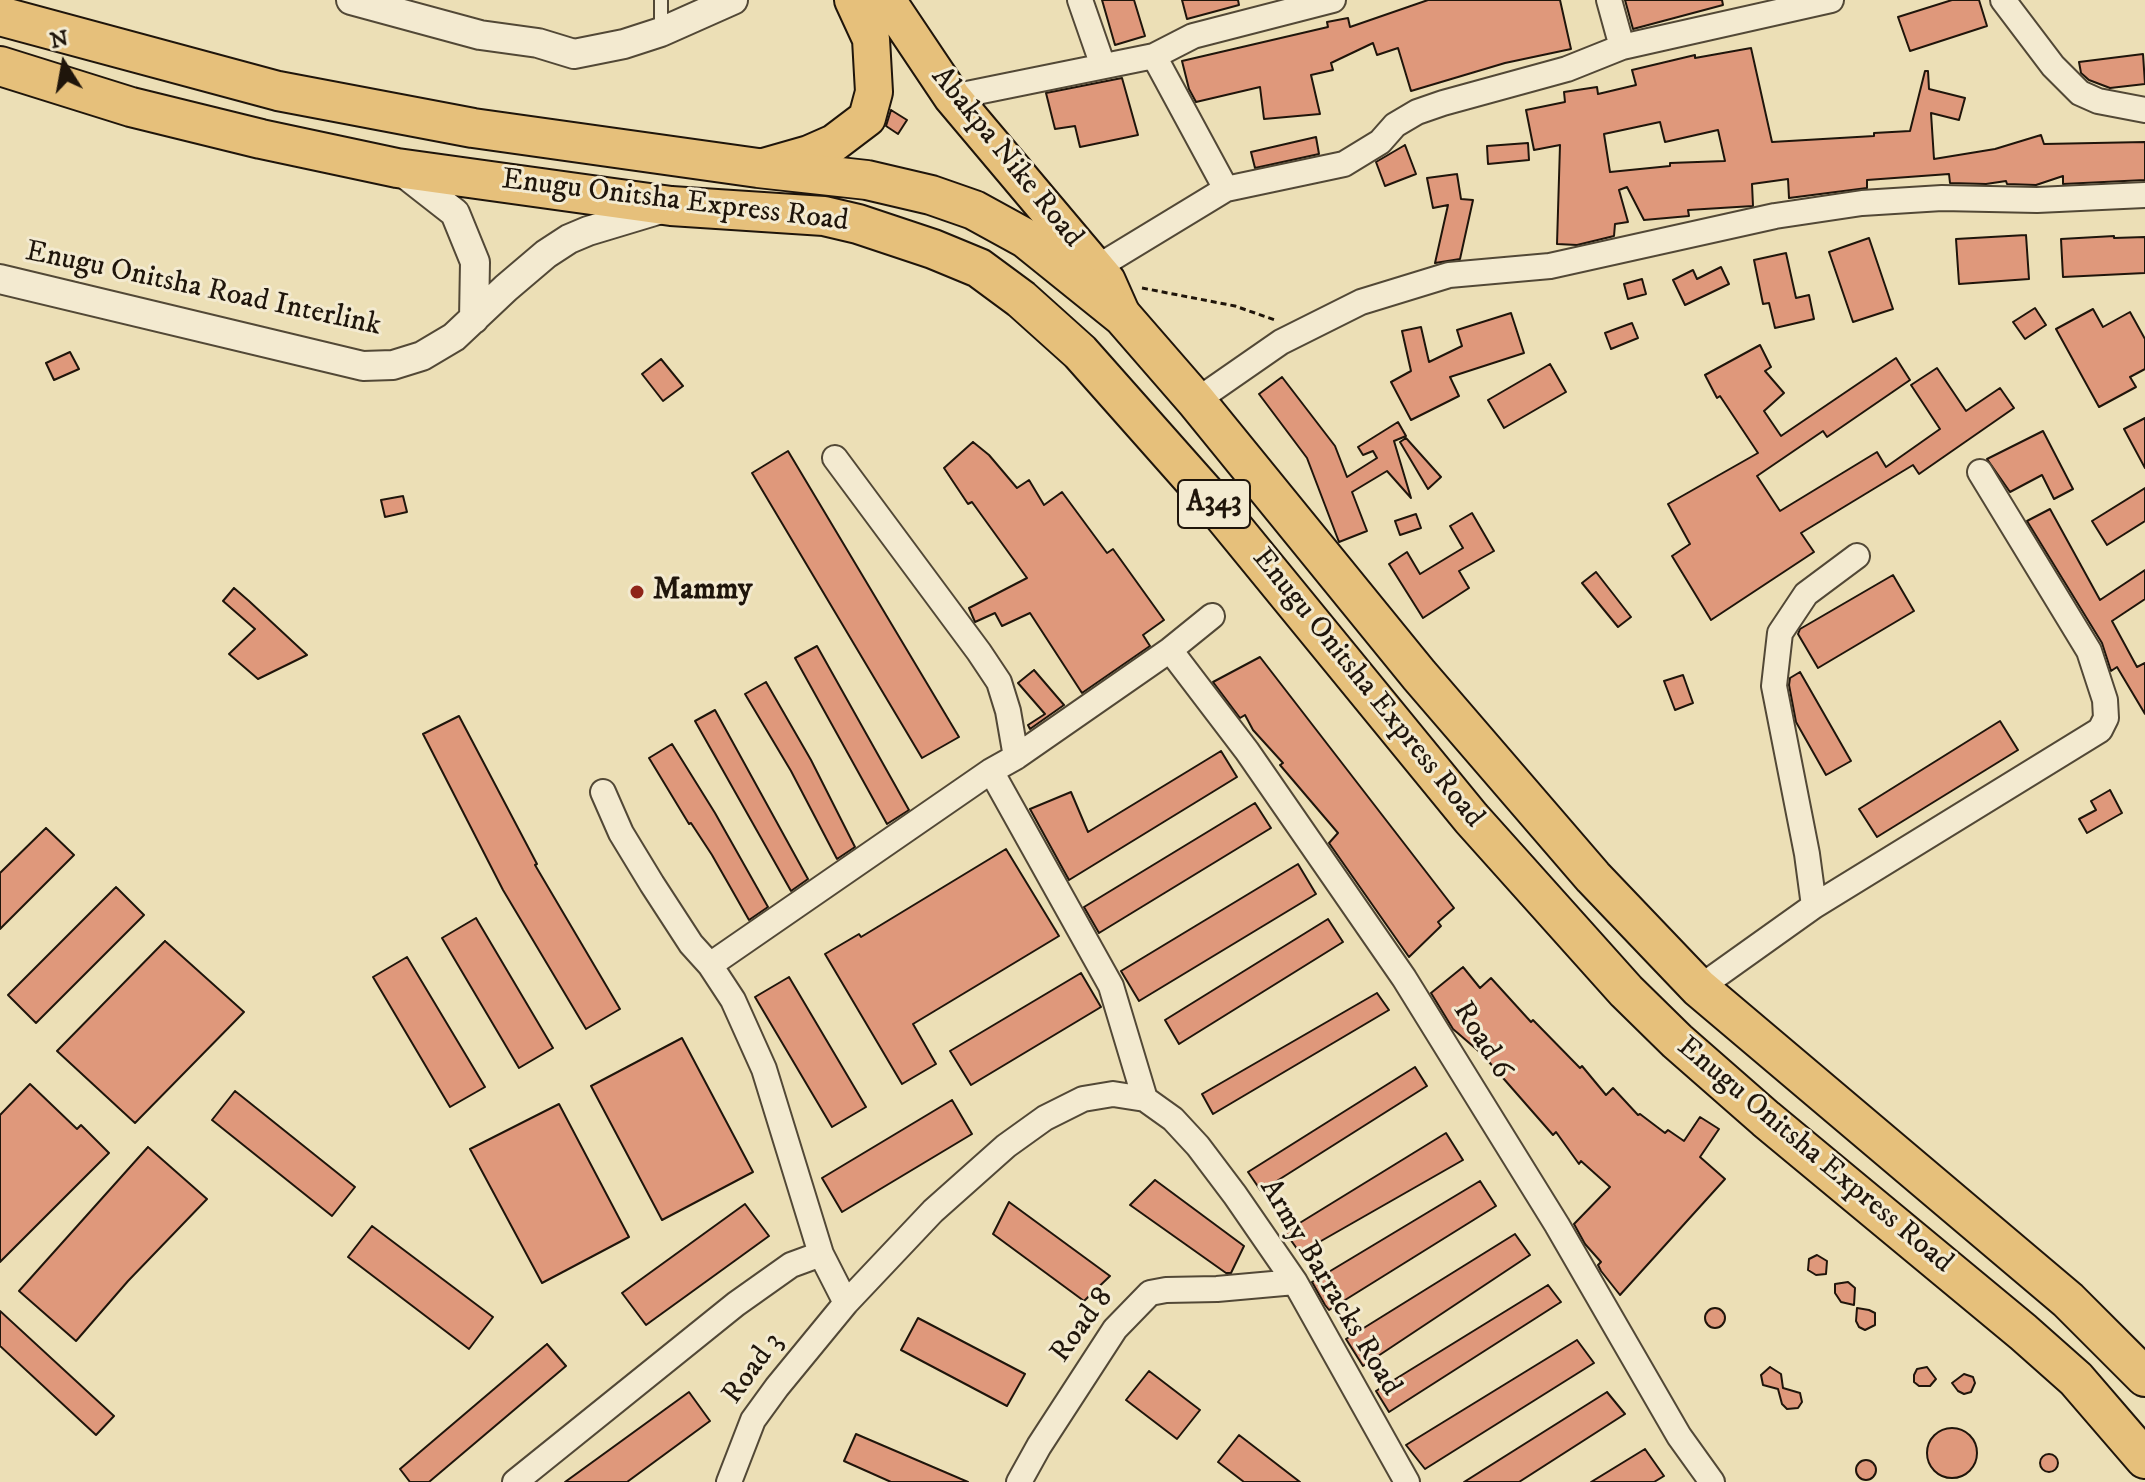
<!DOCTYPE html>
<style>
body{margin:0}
#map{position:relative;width:2145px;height:1482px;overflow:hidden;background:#ecdfb6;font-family:"IM FELL DW Pica",serif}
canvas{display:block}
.north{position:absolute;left:24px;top:24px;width:80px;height:80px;-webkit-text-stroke:6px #f3ead0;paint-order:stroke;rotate:349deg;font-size:22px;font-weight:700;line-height:32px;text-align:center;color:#1f150b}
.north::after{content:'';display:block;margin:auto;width:28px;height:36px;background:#1f150b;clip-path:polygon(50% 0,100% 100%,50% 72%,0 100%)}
</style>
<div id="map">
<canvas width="2145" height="1482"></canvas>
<div class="north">N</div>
</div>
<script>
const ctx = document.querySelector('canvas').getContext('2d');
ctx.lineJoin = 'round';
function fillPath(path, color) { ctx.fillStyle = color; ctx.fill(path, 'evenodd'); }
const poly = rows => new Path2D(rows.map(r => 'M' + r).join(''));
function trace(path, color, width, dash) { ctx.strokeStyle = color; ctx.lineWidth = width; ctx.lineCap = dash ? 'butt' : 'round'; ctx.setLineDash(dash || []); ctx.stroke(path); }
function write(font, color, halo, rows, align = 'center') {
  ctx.font = font + ' "IM FELL DW Pica",serif'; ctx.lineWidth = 6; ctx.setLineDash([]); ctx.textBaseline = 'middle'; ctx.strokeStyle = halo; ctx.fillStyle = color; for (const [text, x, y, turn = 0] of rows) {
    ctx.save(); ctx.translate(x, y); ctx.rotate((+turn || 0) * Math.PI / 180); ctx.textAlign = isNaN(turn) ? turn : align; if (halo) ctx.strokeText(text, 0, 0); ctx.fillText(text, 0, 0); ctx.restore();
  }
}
const building = poly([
 [1102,0,1134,0,1145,36,1115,45,1102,0],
 [1182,0,1238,0,1239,5,1187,19,1182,0],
 [1428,0,1560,0,1571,49,1505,63,1411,91,1398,48,1377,55,1373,43,1331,63,1333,70,1311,75,1320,114,1264,119,1260,87,1196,102,1189,89,1182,61,1328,27,1327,22,1348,18,1350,27,1428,0],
 [1625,0,1722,0,1723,5,1633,29,1625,0],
 [1952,0,1979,0,1987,26,1910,51,1898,17,1952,0],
 [1751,48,1772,142,1874,136,1874,133,1910,131,1925,71,1928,71,1929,89,1965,98,1959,120,1931,113,1934,159,1995,149,2041,135,2044,144,2145,142,2145,180,2063,184,2063,176,2036,185,2007,184,2006,181,1986,184,1950,183,1949,174,1867,180,1867,188,1789,198,1788,179,1752,184,1753,206,1688,210,1689,216,1644,220,1627,187,1619,190,1628,222,1615,224,1614,236,1577,245,1557,244,1560,145,1534,150,1526,110,1565,102,1564,92,1597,87,1598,94,1636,85,1632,70,1695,55,1695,58,1751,48],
 [1660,122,1665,142,1718,130,1725,161,1670,163,1670,166,1610,172,1604,134,1660,122],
 [2143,54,2145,84,2110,88,2089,80,2081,73,2079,62,2143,54],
 [1122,78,1138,135,1080,147,1075,126,1055,129,1046,93,1122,78],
 [891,110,907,120,898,134,886,126,891,110],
 [1316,137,1319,154,1255,168,1251,152,1316,137],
 [1528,143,1529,160,1488,164,1487,146,1528,143],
 [1405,145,1416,174,1385,186,1376,162,1405,145],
 [1457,174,1461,199,1473,200,1460,259,1435,263,1448,205,1433,208,1427,178,1457,174],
 [2026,235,2029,279,1959,284,1956,239,2026,235],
 [2114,236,2114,238,2145,237,2145,273,2063,277,2061,239,2114,236],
 [1869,238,1893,309,1853,322,1829,252,1869,238],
 [1786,253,1796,298,1809,295,1814,319,1775,328,1769,303,1763,304,1754,260,1786,253],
 [1721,267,1729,284,1685,305,1673,280,1693,270,1697,279,1721,267],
 [1642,279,1646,294,1628,299,1624,284,1642,279],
 [2035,308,2046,325,2025,339,2013,322,2035,308],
 [2093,309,2103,327,2130,312,2145,339,2145,369,2130,377,2136,387,2099,407,2056,329,2093,309],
 [1511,313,1524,353,1450,377,1459,396,1411,420,1391,382,1411,371,1402,331,1421,327,1429,362,1462,346,1457,330,1511,313],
 [1632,323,1638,338,1611,349,1605,333,1632,323],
 [1760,345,1771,367,1765,371,1784,393,1764,411,1781,436,1896,358,1910,380,1827,437,1823,431,1757,476,1780,511,1877,452,1886,467,1940,429,1911,385,1937,368,1966,411,2000,388,2014,408,1919,474,1913,465,1801,533,1814,552,1711,620,1672,556,1690,544,1668,504,1758,453,1720,396,1717,398,1705,375,1760,345],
 [70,352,79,369,54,380,46,363,70,352],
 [661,359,683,386,663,401,642,374,661,359],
 [1550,364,1566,392,1504,428,1488,400,1550,364],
 [1282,377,1335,446,1347,477,1377,458,1373,451,1363,455,1358,447,1398,422,1406,436,1394,441,1411,498,1387,471,1352,492,1367,531,1339,542,1307,458,1259,394,1282,377],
 [2145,418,2145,468,2124,429,2145,418],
 [2043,431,2073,489,2054,499,2042,475,2010,492,1987,459,2043,431],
 [1406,438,1441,477,1428,489,1400,442,1406,438],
 [973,442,989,455,1017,488,1029,480,1044,505,1062,492,1107,553,1113,549,1164,620,1143,635,1150,646,1082,693,1030,613,1002,626,995,613,975,622,969,608,1027,578,972,502,968,504,944,468,973,442],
 [788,451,959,737,922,758,752,473,788,451],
 [2145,488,2145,521,2107,545,2092,521,2145,488],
 [403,496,407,512,385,517,381,500,403,496],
 [2050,509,2100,600,2145,570,2145,599,2112,621,2137,667,2145,663,2145,714,2117,667,2111,671,2102,643,2027,521,2050,509],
 [1472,513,1494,551,1459,571,1469,588,1423,618,1389,564,1407,552,1420,574,1463,548,1450,526,1472,513],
 [1416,514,1421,528,1400,535,1395,521,1416,514],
 [1596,572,1631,617,1618,627,1582,583,1596,572],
 [1893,575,1914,611,1818,668,1798,634,1800,629,1893,575],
 [234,588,249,601,307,655,258,679,229,654,255,629,223,601,234,588],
 [817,646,909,810,887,824,795,658,817,646],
 [1260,657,1454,908,1438,922,1441,926,1409,957,1329,843,1338,833,1280,765,1283,763,1253,730,1245,715,1240,718,1213,682,1260,657],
 [1034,670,1064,705,1030,729,1028,725,1045,714,1018,683,1034,670],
 [1800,672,1851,761,1826,775,1796,722,1789,685,1790,678,1800,672],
 [1683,675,1693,703,1675,710,1664,681,1683,675],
 [766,682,811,760,855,847,837,859,791,771,745,694,766,682],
 [715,710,808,879,791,891,695,721,715,710],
 [459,716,537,864,535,865,620,1009,586,1029,503,890,423,734,459,716],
 [2000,721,2018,750,1877,837,1859,809,2000,721],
 [672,744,715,813,768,907,749,920,712,855,691,823,689,824,649,758,672,744],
 [1221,751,1237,777,1069,880,1030,809,1071,792,1088,832,1221,751],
 [2110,790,2122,813,2087,833,2079,819,2096,810,2091,801,2110,790],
 [1255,803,1271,828,1099,933,1084,907,1255,803],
 [46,828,74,855,0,929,0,873,46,828],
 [1006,849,1059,936,913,1024,936,1064,902,1084,825,954,859,934,861,937,1006,849],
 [1298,864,1316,894,1139,1001,1121,971,1298,864],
 [116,887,144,915,36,1023,8,995,116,887],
 [476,918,553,1048,519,1068,442,938,476,918],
 [1328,919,1343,942,1179,1044,1165,1020,1328,919],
 [165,941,244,1012,135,1123,57,1051,165,941],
 [407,957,485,1087,450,1107,373,977,407,957],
 [1463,967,1480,988,1491,978,1531,1022,1533,1020,1580,1068,1582,1066,1606,1095,1613,1088,1638,1115,1640,1114,1665,1133,1668,1130,1684,1141,1700,1117,1719,1129,1700,1157,1725,1179,1620,1295,1601,1271,1598,1265,1601,1262,1585,1244,1574,1224,1610,1187,1581,1161,1579,1164,1556,1132,1553,1135,1482,1054,1453,1029,1431,993,1463,967],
 [1081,973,1101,1007,971,1085,950,1051,1081,973],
 [789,977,866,1107,832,1127,755,997,789,977],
 [1377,993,1389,1010,1213,1114,1202,1094,1377,993],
 [682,1038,753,1172,662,1220,591,1086,682,1038],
 [1415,1067,1427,1086,1261,1191,1248,1172,1415,1067],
 [30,1084,77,1129,81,1125,109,1153,0,1262,0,1115,30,1084],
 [235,1091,355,1187,332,1216,212,1120,235,1091],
 [952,1100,972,1134,842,1212,822,1178,952,1100],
 [559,1104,629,1237,542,1283,470,1149,559,1104],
 [1446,1133,1463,1160,1300,1253,1285,1232,1446,1133],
 [148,1147,207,1199,128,1281,76,1341,19,1291,148,1147],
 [1155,1180,1244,1246,1231,1273,1226,1273,1130,1205,1155,1180],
 [1480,1181,1496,1206,1329,1310,1325,1305,1312,1282,1480,1181],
 [1009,1202,1110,1276,1084,1301,993,1234,1009,1202],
 [745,1204,769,1236,646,1325,622,1293,745,1204],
 [372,1226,493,1317,469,1349,348,1257,372,1226],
 [1515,1234,1530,1255,1363,1366,1346,1339,1515,1234],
 [1817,1255,1827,1261,1826,1274,1816,1275,1808,1270,1809,1259,1817,1255],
 [1848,1282,1855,1288,1854,1305,1841,1302,1835,1293,1835,1284,1848,1282],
 [1548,1285,1561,1302,1389,1412,1376,1391,1548,1285],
 '1705 1318a10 10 0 1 1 20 0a10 10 0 1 1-20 0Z',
 [1857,1308,1869,1310,1875,1313,1875,1325,1865,1330,1859,1327,1856,1321,1857,1308],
 [0,1311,114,1416,96,1435,0,1346,0,1311],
 [918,1318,1025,1374,1007,1406,901,1350,918,1318],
 [1577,1340,1594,1363,1425,1469,1406,1445,1577,1340],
 [547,1344,566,1366,429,1482,410,1482,400,1469,547,1344],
 [1770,1367,1781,1374,1783,1388,1800,1393,1802,1402,1798,1408,1787,1409,1782,1404,1778,1389,1763,1385,1761,1375,1770,1367],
 [1927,1367,1936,1379,1930,1386,1919,1386,1914,1382,1914,1375,1917,1369,1927,1367],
 [1149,1371,1200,1410,1177,1439,1126,1400,1149,1371],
 [1964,1374,1973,1377,1975,1383,1971,1392,1964,1394,1958,1391,1952,1383,1964,1374],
 [689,1392,710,1421,627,1482,565,1482,689,1392],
 [1607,1392,1625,1414,1519,1482,1464,1482,1607,1392],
 '1927 1453a25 25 0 1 1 50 0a25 25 0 1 1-50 0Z',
 [856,1434,968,1482,891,1482,844,1461,856,1434],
 [1239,1435,1300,1482,1244,1482,1218,1462,1239,1435],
 [1645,1449,1664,1476,1654,1482,1591,1482,1645,1449],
 '2040 1463a9 9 0 1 1 18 0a9 9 0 1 1-18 0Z',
 '1856 1470a10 10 0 1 1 20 0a10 10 0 1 1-20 0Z'
]);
const path = poly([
 [1142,288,1235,306,1275,320]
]);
const service = poly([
 [661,32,661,0]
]);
const minor = poly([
 [1080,0,1103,66],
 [1609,0,1622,47],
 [2003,0,2053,66,2080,93,2098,101,2145,110],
 [1154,56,1226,189],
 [952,97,1154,56,1193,36,1333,0],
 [1096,268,1226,189,1344,164,1380,142,1395,125,1417,112,1443,103,1567,69,1622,47,1831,0],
 [1196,401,1281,342,1361,302,1449,275,1550,266,1775,216,1862,203,1942,198,2037,200,2145,195],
 [835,458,979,652,999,682,1008,711,1016,757],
 [1170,650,1247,751,1404,978,1557,1225,1679,1436,1712,1482],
 [991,771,1111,986,1145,1099],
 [603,792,621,833,652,884,691,944,710,965,733,1000,764,1069,821,1254,846,1303],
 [1814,906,1807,854,1774,686,1780,633,1806,594,1857,556],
 [710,965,991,771,1016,757,1170,650,1212,616],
 [1699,988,1814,906,2100,730,2106,718,2105,700,2089,651,1980,472],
 [515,1482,736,1304,791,1265,821,1254],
 [729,1482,753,1420,777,1387,846,1303,933,1211,1006,1146,1045,1118,1083,1099,1113,1094,1145,1099,1173,1119,1198,1146,1235,1195,1295,1282,1407,1482],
 [1019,1482,1039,1446,1115,1329,1150,1293,1166,1290,1217,1289,1295,1282]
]);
const tertiary = poly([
 [351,0,480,35,538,43,574,54,624,44,661,32,733,0],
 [400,170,455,213,475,262,474,319],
 [0,279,363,366,393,365,422,356,454,337,506,288,546,254,569,239,588,231,661,209]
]);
const primary = poly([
 [887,0,952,97,1107,281,1123,317],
 [760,168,809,154,834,143,867,118,874,92,871,39,853,0]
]);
const trunk = poly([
 [0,16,278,91,473,128,758,168,867,180,931,195,974,210,1025,238,1123,317,1196,401,1419,675,1593,877,1699,988,2068,1300,2145,1377],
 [0,66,131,107,261,139,397,168,671,206,824,216,858,224,933,249,979,268,1021,299,1080,352,1205,493,1471,818,1626,991,1677,1041,1766,1119,2023,1332,2076,1379,2145,1459]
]);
const markers = [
 [637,592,8,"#8f2418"]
];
const shields = [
 [1214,504,72]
];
const shieldNames = [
 ["A343",1214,504]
];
const streetNames = [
 ["Abakpa Nike Road",1006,158,51],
 ["Enugu Onitsha Express Road",675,202,7],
 ["Enugu Onitsha Road Interlink",203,290,12],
 ["Enugu Onitsha Express Road",1367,689,51],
 ["Road 6",1481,1041,58],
 ["Enugu Onitsha Express Road",1814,1156,40],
 ["Army Barracks Road",1329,1288,59],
 ["Road 8",1083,1326,-54],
 ["Road 3",754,1369,-54]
];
const poiNames = [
 ["Mammy",653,592]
];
fillPath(building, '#df987b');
trace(building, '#1f150b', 2);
trace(service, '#524836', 16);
trace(minor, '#524836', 28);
trace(tertiary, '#524836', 32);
trace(primary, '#1f150b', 40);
trace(trunk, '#1f150b', 42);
trace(path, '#1f150b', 3, [6, 4]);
trace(service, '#f3ead0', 12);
trace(minor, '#f3ead0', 24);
trace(tertiary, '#f3ead0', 28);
trace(primary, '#e6c07b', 36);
trace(trunk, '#e6c07b', 38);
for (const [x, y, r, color] of markers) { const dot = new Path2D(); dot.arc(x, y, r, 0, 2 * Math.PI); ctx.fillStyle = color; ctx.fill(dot); trace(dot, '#f3ead0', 3); }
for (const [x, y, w] of shields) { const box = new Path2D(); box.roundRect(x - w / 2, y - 24, w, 48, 6); ctx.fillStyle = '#f3ead0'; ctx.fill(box); trace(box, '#1f150b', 2); }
write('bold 28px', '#1f150b', null, shieldNames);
write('30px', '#1f150b', '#f3ead0', streetNames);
write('bold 30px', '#1f150b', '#f3ead0', poiNames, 'left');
</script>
